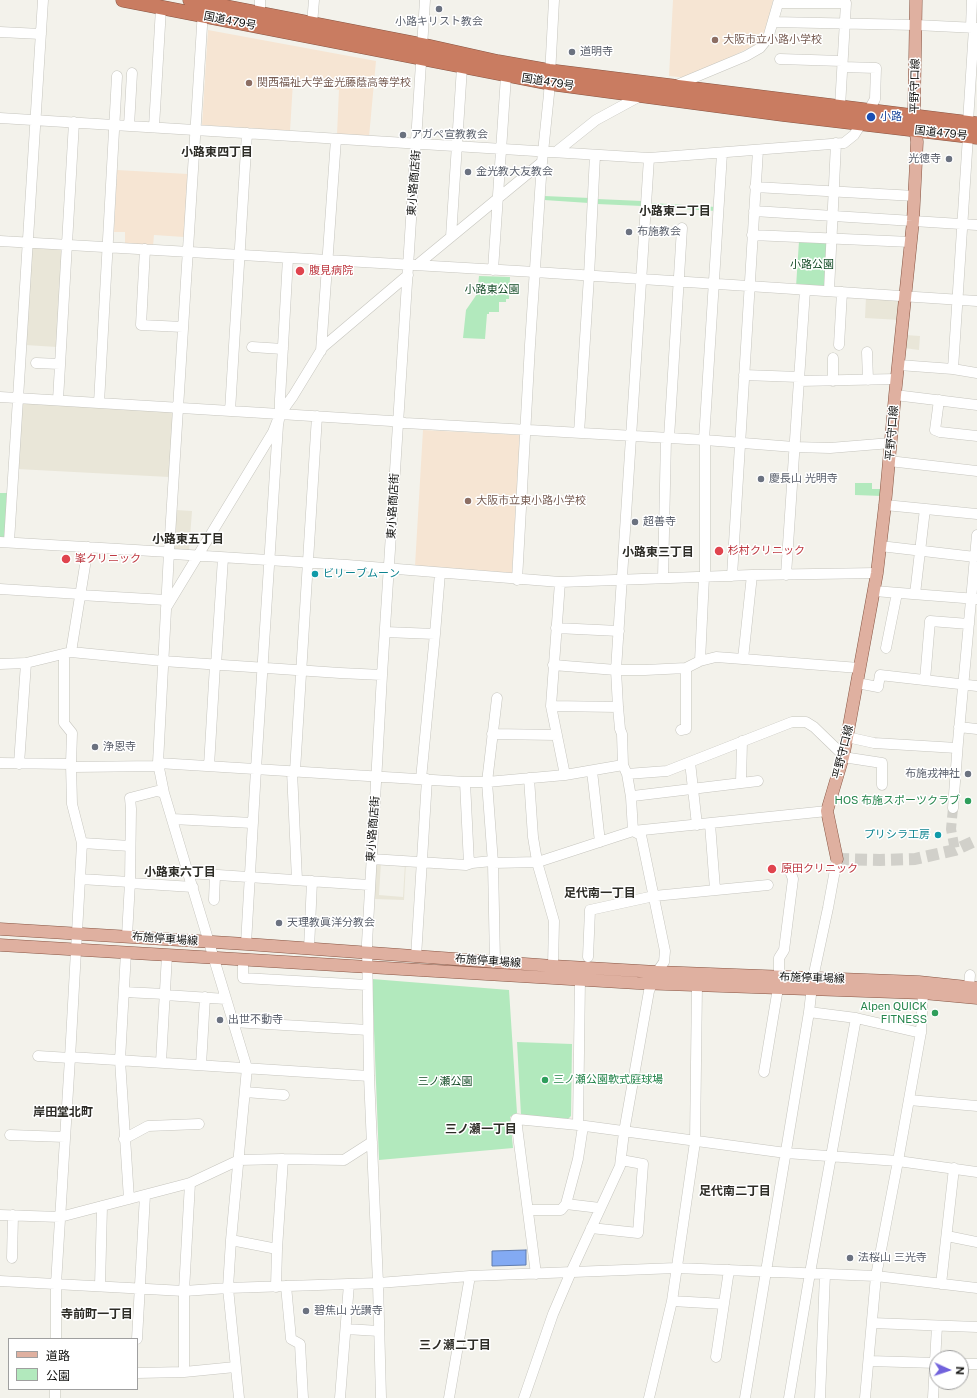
<!DOCTYPE html>
<meta charset="utf-8">
<style>
body{margin:0}
#map{position:relative;width:977px;height:1398px;overflow:hidden;background:#f3f2eb;font-family:"Public Sans","Noto Sans JP",sans-serif}
canvas{display:block}
.legend{position:absolute;left:8px;top:1338px;width:130px;height:52px;box-sizing:border-box;background:#fff;border:1px solid #9f9f9f;margin:0;padding:5px 7px;list-style:none;font-size:12px;color:#10100e}
.legend li{display:flex;align-items:center;gap:8px;height:20px}
.legend b{width:20px;border:1px solid #9f9f9f}
.north{position:absolute;left:929px;top:1350px;width:40px;height:40px;box-sizing:border-box;background:#fff;border:1px solid #9f9f9f;border-radius:50%;rotate:93deg;font-size:11px;font-weight:700;line-height:16px;text-align:center;color:#10100e}
.north::after{content:'';display:block;margin:auto;width:14px;height:18px;background:#7162dc;clip-path:polygon(50% 0,100% 100%,50% 72%,0 100%)}
</style>
<div id="map">
<canvas width="977" height="1398"></canvas>
<ul class="legend">
<li><b style="height:5px;background:#dfb0a0"></b>道路</li>
<li><b style="height:11px;background:#b2e9bd"></b>公園</li>
</ul>
<div class="north">N</div>
</div>
<script>
const ctx = document.querySelector('canvas').getContext('2d');
ctx.lineJoin = 'round';
function fillPath(path, color) { ctx.fillStyle = color; ctx.fill(path, 'evenodd'); }
const poly = rows => new Path2D(rows.map(r => 'M' + r).join(''));
function trace(path, color, width, dash) { ctx.strokeStyle = color; ctx.lineWidth = width; ctx.lineCap = dash ? 'butt' : 'round'; ctx.setLineDash(dash || []); ctx.stroke(path); }
function write(font, color, halo, rows, align = 'center') {
  ctx.font = font + ' "Public Sans","Noto Sans JP",sans-serif'; ctx.lineWidth = 3; ctx.setLineDash([]); ctx.textBaseline = 'middle'; ctx.strokeStyle = halo; ctx.fillStyle = color; for (const [text, x, y, turn = 0] of rows) {
    ctx.save(); ctx.translate(x, y); ctx.rotate((+turn || 0) * Math.PI / 180); ctx.textAlign = isNaN(turn) ? turn : align; if (halo) ctx.strokeText(text, 0, 0); ctx.fillText(text, 0, 0); ctx.restore();
  }
}
const built = poly([
 [31,246,62,248,57,347,25,345],
 [866,297,900,299,900,320,865,318],
 [905,335,920,336,919,350,904,348],
 [21,403,173,411,169,477,17,469],
 [176,510,192,511,189,550,174,549],
 [376,861,406,862,404,900,374,899],
 [381,862,405,863,403,897,379,895]
]);
const education = poly([
 [673,0,773,0,765,34,753,46,688,78,669,76],
 [208,30,376,61,369,137,337,135,339,90,334,89,334,84,293,82,290,131,202,125],
 [117,170,188,174,184,237,154,235,153,246,125,245,125,232,114,232],
 [423,430,520,435,512,573,415,566]
]);
const green = poly([
 [544,196,590,198,589,203,544,200],
 [597,199,642,201,642,206,597,204],
 [651,203,716,207,716,211,650,207],
 [799,241,828,243,827,287,796,287],
 [479,276,510,277,509,299,506,299,506,302,499,302,499,312,489,312,489,314,487,314,485,339,463,338,466,310,477,294],
 [855,483,872,483,872,489,882,489,882,496,855,495],
 [0,493,7,493,5,538,0,537],
 [372,979,509,990,517,1113,510,1117,513,1148,379,1160],
 [517,1042,572,1044,571,1116,568,1119,521,1115]
]);
const water = poly([
 [526,1250,526,1265,492,1266,492,1251,526,1250]
]);
const minorTunnel = poly([
 [953,808,951,829,955,850]
]);
const majorTunnel = poly([
 [837,859,880,860,915,859,955,850,977,840]
]);
const minor = poly([
 [778,3,846,3,840,107],
 [203,10,169,552,158,763,164,793,188,873,247,1068,231,1240,228,1288,239,1398],
 [260,14,260,0],
 [773,22,916,25,977,28],
 [312,24,314,0],
 [971,28,972,0],
 [0,32,41,34],
 [780,59,842,61],
 [843,67,876,68,875,99,869,110],
 [674,86,746,56,760,48,768,38,779,0],
 [0,118,649,158,844,143,854,135,861,124],
 [968,122,974,28],
 [129,126,132,73],
 [154,127,161,8],
 [556,152,596,120,642,95],
 [755,187,915,196],
 [754,211,977,225],
 [752,235,911,242],
 [451,237,462,67],
 [0,241,535,272,977,301],
 [145,249,141,325,183,327],
 [417,265,542,162],
 [493,270,506,76],
 [829,291,836,143],
 [839,345,842,292],
 [252,347,283,349],
 [321,351,336,139],
 [867,352,868,380],
 [36,363,60,364],
 [899,365,953,369,977,373],
 [953,369,968,136],
 [744,375,799,377],
 [799,381,897,379],
 [833,381,833,358],
 [895,395,977,405],
 [0,397,280,414,391,421,405,423,705,440,794,447,830,448,891,443],
 [58,400,74,122],
 [939,400,935,430,940,432,977,436],
 [99,403,117,76],
 [230,411,247,133],
 [579,433,589,276,595,155],
 [669,438,682,228],
 [704,440,722,153],
 [889,461,977,471],
 [885,505,977,514],
 [0,542,169,552,173,554,347,565,560,582,752,575,877,573],
 [9,542,43,0],
 [880,546,975,557],
 [752,575,743,659,859,668],
 [786,575,805,290],
 [732,576,758,150],
 [705,577,705,440],
 [663,578,666,438],
 [517,580,530,345,542,162,549,94,554,0],
 [560,582,551,706,618,707],
 [0,589,80,594],
 [874,591,977,599],
 [915,594,925,509],
 [80,595,166,600],
 [166,608,273,432,280,414,293,396,323,347,408,275],
 [556,628,619,631],
 [385,632,435,634],
 [886,648,897,593],
 [71,652,88,547],
 [700,661,704,577],
 [0,664,26,663,71,652,163,661,340,673,382,675],
 [216,665,223,558],
 [553,665,616,670,645,670,686,668,700,661,716,657,743,659],
 [925,680,930,621,969,624],
 [857,683,878,687,880,675,977,686],
 [551,706,565,775],
 [959,727,977,729],
 [681,730,686,729,686,668],
 [492,734,557,735],
 [847,737,874,743,957,748],
 [843,757,882,763,882,785],
 [690,762,697,825],
 [0,763,71,764,73,767,158,766],
 [158,763,465,782,487,782,565,775,623,765],
 [19,764,26,663],
 [209,766,215,665],
 [292,771,297,880],
 [295,771,317,416],
 [592,771,600,842],
 [627,774,667,771,792,722,806,722,814,727,843,755],
 [529,778,533,837,536,855,538,862],
 [421,779,435,634,440,573],
 [465,782,469,864],
 [741,783,742,741],
 [631,797,633,796,758,781],
 [953,808,958,742,977,535],
 [172,819,253,823],
 [710,824,715,889],
 [633,831,631,797,627,774,623,765,622,734,620,729,618,707,616,670,649,158],
 [82,843,130,846],
 [371,859,466,865,472,863,492,861],
 [537,862,554,921,553,966],
 [493,863,538,862,633,831,827,811],
 [188,873,369,885],
 [80,879,130,882],
 [130,883,193,887],
 [214,900,215,875],
 [127,936,130,882,131,809,130,798,157,791,164,793],
 [246,944,256,769,278,425,280,414,280,399,288,258],
 [309,949,312,881],
 [126,952,120,1060,129,1199],
 [416,957,427,779],
 [588,957,590,910,654,896,768,885],
 [495,962,493,863,487,782,497,698],
 [243,966,243,978,367,985],
 [779,976,779,958,784,950,793,879,790,871],
 [969,987,970,975],
 [124,992,165,994],
 [165,995,226,999],
 [809,1012,856,1018,921,1033],
 [233,1022,368,1030],
 [38,1056,70,1058],
 [70,1057,369,1076],
 [161,1062,167,955],
 [201,1065,205,997],
 [764,1072,778,988],
 [245,1092,284,1095],
 [909,1100,977,1106],
 [578,1125,580,979],
 [10,1135,65,1137],
 [124,1139,148,1126,199,1124],
 [566,1204,600,1208],
 [528,1210,561,1210,566,1204,578,1159,583,1126],
 [0,1215,60,1217,190,1183,239,1160,283,1159,344,1160,372,1142],
 [591,1228,638,1233,643,1164,621,1160],
 [947,1236,977,1242],
 [231,1240,277,1249,276,1287],
 [277,1249,283,1159],
 [12,1258,13,1215],
 [536,1274,516,1119,578,1125,786,1153,898,1161,977,1172],
 [0,1281,184,1291,228,1288,378,1283,470,1276,676,1268,876,1276,977,1288],
 [941,1284,954,1168],
 [100,1286,102,1206],
 [286,1286,291,1339,300,1344,303,1398],
 [672,1301,724,1304],
 [872,1323,977,1327],
 [346,1329,379,1331],
 [56,1339,56,1284,70,1058,82,843,72,804,71,764,72,733,64,723,64,654],
 [137,1339,145,1195],
 [716,1357,729,1270],
 [869,1361,937,1363],
 [961,1364,977,1364],
 [184,1372,184,1291,190,1183],
 [137,1373,184,1372,235,1367],
 [55,1398,55,1389],
 [340,1398,349,1284],
 [381,1398,378,1283,369,1076,367,943,382,675,425,0],
 [449,1398,470,1276],
 [524,1398,553,1314,571,1272,620,1166,624,1132,649,991,657,972,664,962,665,951,641,835,633,831],
 [649,1398,672,1301,695,1142,697,985],
 [745,1398,809,1012,813,978,828,908,837,859],
 [789,1398,810,1273,856,1018],
 [820,1398,825,1274],
 [865,1398,876,1276,898,1161,921,1032,923,993,920,987],
 [933,1398,937,1326]
]);
const major = poly([
 [837,859,827,811,843,757,847,737,877,573,885,505,895,395,913,221,917,142,914,116,916,0],
 [0,929,246,944,553,966,657,972,919,982,977,988],
 [0,945,637,983,923,993,977,998]
]);
const highway = poly([
 [123,0,549,83,782,114,977,137],
 [190,0,422,45,498,62,549,71,977,124]
]);
const markers = [
 [439,9,4,"#6b7280"],
 [715,40,4,"#8d6e63"],
 [572,52,4,"#6b7280"],
 [249,83,4,"#8d6e63"],
 [871,117,5,"#1a4fb4"],
 [403,135,4,"#6b7280"],
 [949,159,4,"#6b7280"],
 [468,172,4,"#6b7280"],
 [629,232,4,"#6b7280"],
 [300,271,5,"#e0444e"],
 [761,479,4,"#6b7280"],
 [468,501,4,"#8d6e63"],
 [635,522,4,"#6b7280"],
 [719,551,5,"#e0444e"],
 [66,559,5,"#e0444e"],
 [315,574,4,"#0f9aa8"],
 [95,747,4,"#6b7280"],
 [968,774,4,"#6b7280"],
 [968,801,4,"#2e9e5b"],
 [938,835,4,"#0f9aa8"],
 [772,869,5,"#e0444e"],
 [279,923,4,"#6b7280"],
 [935,1013,4,"#2e9e5b"],
 [220,1020,4,"#6b7280"],
 [545,1080,4,"#2e9e5b"],
 [850,1258,4,"#6b7280"],
 [306,1311,4,"#6b7280"]
];
const streetNames = [
 ["国道479号",230,21,11],
 ["国道479号",548,82,9],
 ["平野守口線",915,86,-89],
 ["国道479号",941,133,6],
 ["東小路商店街",414,183,-86],
 ["平野守口線",892,433,-85],
 ["東小路商店街",393,506,-87],
 ["平野守口線",843,752,-76],
 ["東小路商店街",373,829,-86],
 ["布施停車場線",165,939,4],
 ["布施停車場線",488,961,4],
 ["布施停車場線",812,978,2]
];
const worshipNames = [
 ["小路キリスト教会",439,22,"center"],
 ["道明寺",580,52],
 ["アガペ宣教教会",411,135],
 ["光徳寺",941,159,"right"],
 ["金光教大友教会",476,172],
 ["布施教会",637,232],
 ["慶長山 光明寺",769,479],
 ["超善寺",643,522],
 ["浄恩寺",103,747],
 ["布施戎神社",960,774,"right"],
 ["天理教眞洋分教会",287,923],
 ["出世不動寺",228,1020],
 ["法桜山 三光寺",858,1258],
 ["碧焦山 光讃寺",314,1311]
];
const educationNames = [
 ["大阪市立小路小学校",723,40],
 ["関西福祉大学金光藤蔭高等学校",257,83],
 ["大阪市立東小路小学校",476,501]
];
const transitNames = [
 ["小路",880,117]
];
const parkNames = [
 ["小路公園",812,265],
 ["小路東公園",492,290],
 ["三ノ瀬公園",445,1082]
];
const healthNames = [
 ["腹見病院",309,271],
 ["杉村クリニック",728,551],
 ["峯クリニック",75,559],
 ["原田クリニック",781,869]
];
const cultureNames = [
 ["ビリーブムーン",323,574],
 ["プリシラ工房",930,835,"right"]
];
const leisureNames = [
 ["HOS 布施スポーツクラブ",960,801],
 ["Alpen QUICK",927,1007],
 ["FITNESS",927,1020],
 ["三ノ瀬公園軟式庭球場",553,1080,"left"]
];
const neighbourhoodNames = [
 ["小路東四丁目",217,152],
 ["小路東二丁目",675,211],
 ["小路東五丁目",188,539],
 ["小路東三丁目",658,552],
 ["小路東六丁目",180,872],
 ["足代南一丁目",600,893],
 ["岸田堂北町",63,1112],
 ["三ノ瀬一丁目",481,1129],
 ["足代南二丁目",735,1191],
 ["寺前町一丁目",97,1314],
 ["三ノ瀬二丁目",455,1345]
];
fillPath(built, '#e9e6d8');
fillPath(education, '#f6e5d3');
fillPath(green, '#b2e9bd');
fillPath(water, '#83aaf3');
trace(water, '#607cae', 1);
trace(minorTunnel, '#d1d0ca', 10, [10, 5]);
trace(majorTunnel, '#d1d0ca', 12, [12, 6]);
trace(minor, '#c6c5be', 11);
trace(major, '#885644', 13);
trace(highway, '#885644', 15);
trace(minor, '#fff', 10);
trace(major, '#dfb0a0', 12);
trace(highway, '#c97c61', 14);
for (const [x, y, r, color] of markers) { const dot = new Path2D(); dot.arc(x, y, r, 0, 2 * Math.PI); ctx.fillStyle = color; ctx.fill(dot); trace(dot, '#fff', 1.5); }
write('11px', '#10100e', '#fff', streetNames);
write('11px', '#5b616d', '#fff', worshipNames, 'left');
write('11px', '#785e54', '#fff', educationNames, 'left');
write('11px', '#164399', '#fff', transitNames, 'left');
write('11px', '#134b26', '#fff', parkNames);
write('11px', '#be3a42', '#fff', healthNames, 'left');
write('11px', '#0d838f', '#fff', cultureNames, 'left');
write('11px', '#27864d', '#fff', leisureNames, 'right');
write('bold 12px', '#2d2c26', '#fff', neighbourhoodNames);
</script>
